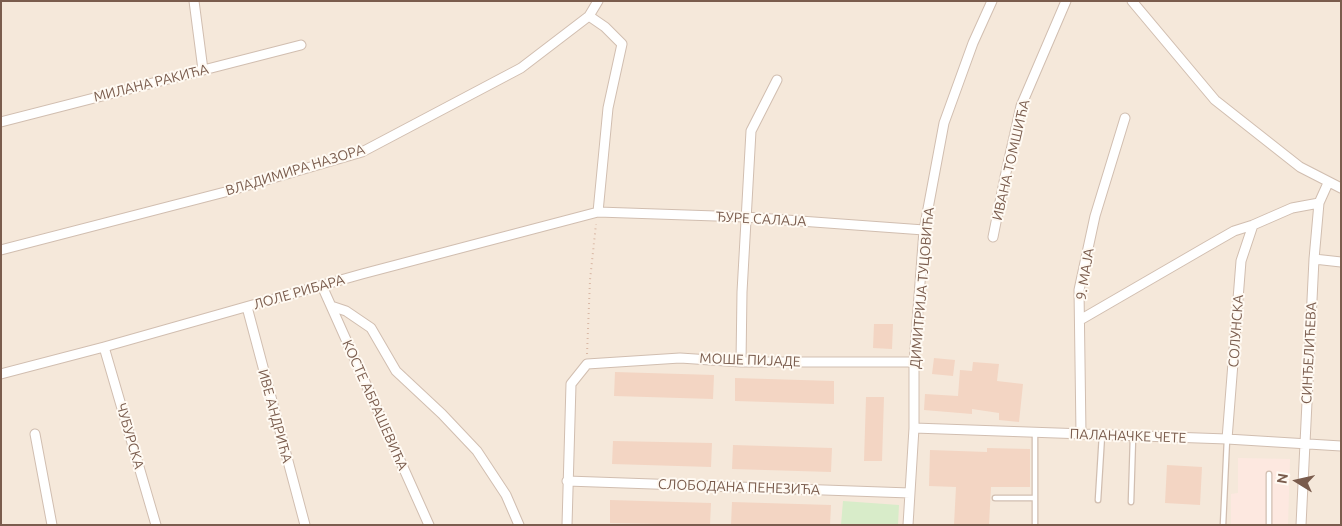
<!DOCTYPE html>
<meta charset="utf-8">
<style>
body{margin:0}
#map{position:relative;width:1342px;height:526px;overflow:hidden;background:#fdf6ec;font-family:Ubuntu,sans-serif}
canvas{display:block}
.frame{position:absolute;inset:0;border:2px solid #7a5c4d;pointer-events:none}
.north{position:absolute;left:1272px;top:456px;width:50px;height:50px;-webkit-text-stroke:4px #fffaf3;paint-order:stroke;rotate:280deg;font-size:14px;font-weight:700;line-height:20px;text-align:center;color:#7a5c4d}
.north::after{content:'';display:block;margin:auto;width:18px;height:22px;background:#7a5c4d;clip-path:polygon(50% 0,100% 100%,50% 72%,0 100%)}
</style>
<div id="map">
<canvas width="1342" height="526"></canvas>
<div class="frame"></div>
<div class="north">N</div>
</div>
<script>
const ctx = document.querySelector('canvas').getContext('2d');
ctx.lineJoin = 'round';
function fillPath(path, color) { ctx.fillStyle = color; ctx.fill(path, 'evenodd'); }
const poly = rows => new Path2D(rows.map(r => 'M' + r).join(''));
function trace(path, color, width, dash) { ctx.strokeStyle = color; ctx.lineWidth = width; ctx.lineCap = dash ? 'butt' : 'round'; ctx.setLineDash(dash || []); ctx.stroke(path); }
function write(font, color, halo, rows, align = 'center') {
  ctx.font = font + ' Ubuntu,sans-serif'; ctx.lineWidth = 4; ctx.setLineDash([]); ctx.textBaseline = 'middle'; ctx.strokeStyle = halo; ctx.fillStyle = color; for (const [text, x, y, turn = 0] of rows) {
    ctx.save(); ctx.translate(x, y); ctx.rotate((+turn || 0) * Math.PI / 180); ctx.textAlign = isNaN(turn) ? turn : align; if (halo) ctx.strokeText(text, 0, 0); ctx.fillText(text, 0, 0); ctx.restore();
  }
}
const residential = poly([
 [1,1,1341,1,1341,525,1,525]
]);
const commercial = poly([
 [1238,458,1290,459,1288,525,1231,525,1231,494,1238,493]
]);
const green = poly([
 [843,501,899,505,898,525,841,525]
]);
const building = poly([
 [874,324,893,324,892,349,873,348],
 [934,358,955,360,953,376,932,374],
 [973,362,999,364,997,381,1023,384,1019,422,999,420,999,413,972,409,972,414,924,410,925,394,958,396,960,370,972,371],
 [615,372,714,375,713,399,614,396],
 [735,378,834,381,834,404,735,401],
 [866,397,884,397,882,461,864,461],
 [613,441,712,443,711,467,612,464],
 [733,445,832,448,831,472,732,469],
 [987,448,1030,449,1030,487,991,487,989,525,954,525,956,487,929,486,930,450,987,452],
 [1167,465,1202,467,1200,505,1165,503],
 [610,500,711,503,710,525,610,523],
 [732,502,831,505,830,525,731,525]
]);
const path = poly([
 [587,354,590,280,596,224]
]);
const lane = poly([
 [995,498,1035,498],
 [1098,500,1102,435],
 [1131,502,1133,437],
 [1035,525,1035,433],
 [1223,525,1227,439],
 [1269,525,1269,474]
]);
const street = poly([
 [194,1,203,70],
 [598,1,589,16,605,27,622,44,608,108,598,212],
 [1132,1,1215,100,1300,167,1341,188],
 [1,122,301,45],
 [993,237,1005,177,1021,106,1066,1],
 [1,250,225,192,362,152,521,68,589,16],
 [1314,259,1341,262],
 [322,286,429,525],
 [331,306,346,311,371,328,396,371,442,414,477,451,506,495,519,525],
 [247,307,305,525],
 [1080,320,1206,247,1234,231,1253,225],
 [104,347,156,525],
 [741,362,742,292,751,131,777,80],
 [1,374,104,347,362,274,598,212,745,217,924,230],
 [914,428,1227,439,1341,446],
 [35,434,52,525],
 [1081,434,1079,290,1095,216,1125,118],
 [1227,439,1241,261,1253,225,1292,208,1319,203],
 [567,481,910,493],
 [567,525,571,384,587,364,680,358,741,362,914,362],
 [908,525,914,428,914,362,924,230,944,123,973,43,992,1],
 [1301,525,1314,259,1319,203,1328,183]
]);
const streetNames = [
 ["МИЛАНА РАКИЋА",151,83,-14],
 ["ИВАНА ТОМШИЋА",1011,160,-77],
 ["ВЛАДИМИРА НАЗОРА",295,170,-17],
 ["ЂУРЕ САЛАЈА",761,219,3],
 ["9. МАЈА",1085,274,-81],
 ["ДИМИТРИЈА ТУЦОВИЋА",922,288,-85],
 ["ЛОЛЕ РИБАРА",299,292,-16],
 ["СОЛУНСКА",1236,331,-86],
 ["СИНЂЕЛИЋЕВА",1309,353,-87],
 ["МОШЕ ПИЈАДЕ",750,360,2],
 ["КОСТЕ АБРАШЕВИЋА",375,405,66],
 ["ИВЕ АНДРИЋА",275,416,75],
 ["ЧУБУРСКА",130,436,74],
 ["ПАЛАНАЧКЕ ЧЕТЕ",1128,436,2],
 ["СЛОБОДАНА ПЕНЕЗИЋА",739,487,2]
];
fillPath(residential, '#f5e8da');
fillPath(commercial, '#fde8e0');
fillPath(green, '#d8ecc9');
fillPath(building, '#f3d5c3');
trace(lane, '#d1beb0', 7);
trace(street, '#d1beb0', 11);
trace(path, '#d9b8a5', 2, [1, 4]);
trace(lane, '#fff', 4.5);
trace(street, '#fff', 9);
write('14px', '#7a5c4d', '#fffaf3', streetNames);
</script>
